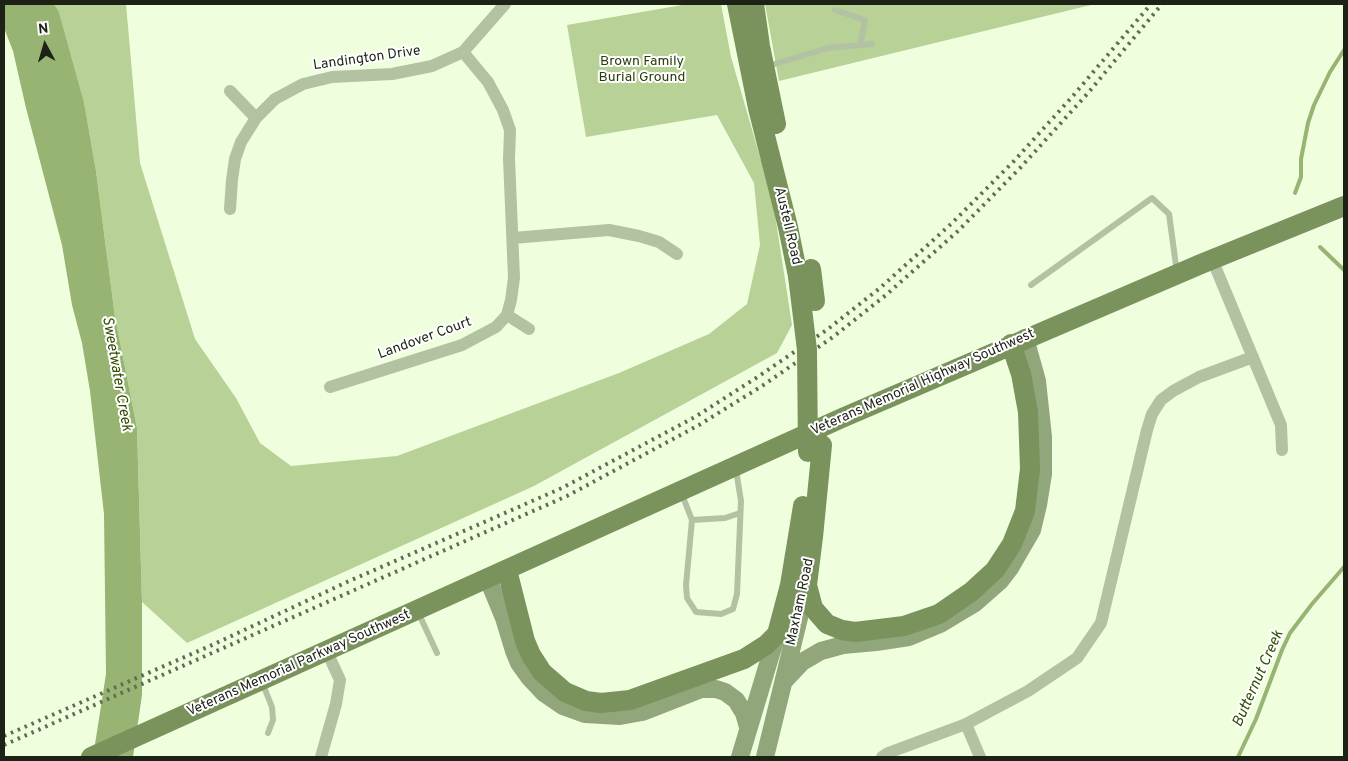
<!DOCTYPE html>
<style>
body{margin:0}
#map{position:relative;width:1348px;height:761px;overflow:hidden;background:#efffde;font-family:Overpass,sans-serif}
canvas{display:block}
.frame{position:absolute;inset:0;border:5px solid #1d2216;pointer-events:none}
.north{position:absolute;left:20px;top:20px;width:50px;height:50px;-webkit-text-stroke:4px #fff;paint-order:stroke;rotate:354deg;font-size:14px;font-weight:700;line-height:20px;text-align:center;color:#1d2216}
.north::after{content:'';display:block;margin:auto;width:18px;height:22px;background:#1d2216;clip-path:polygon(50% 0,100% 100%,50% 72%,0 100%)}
</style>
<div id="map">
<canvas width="1348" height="761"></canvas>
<div class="frame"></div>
<div class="north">N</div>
</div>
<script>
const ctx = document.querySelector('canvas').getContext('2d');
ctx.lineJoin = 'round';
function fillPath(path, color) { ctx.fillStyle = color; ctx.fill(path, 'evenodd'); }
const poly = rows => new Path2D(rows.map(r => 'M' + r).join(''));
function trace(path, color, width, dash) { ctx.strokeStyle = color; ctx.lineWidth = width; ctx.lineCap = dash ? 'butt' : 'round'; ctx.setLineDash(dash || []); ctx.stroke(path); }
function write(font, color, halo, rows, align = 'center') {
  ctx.font = font + ' Overpass,sans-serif'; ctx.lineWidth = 4; ctx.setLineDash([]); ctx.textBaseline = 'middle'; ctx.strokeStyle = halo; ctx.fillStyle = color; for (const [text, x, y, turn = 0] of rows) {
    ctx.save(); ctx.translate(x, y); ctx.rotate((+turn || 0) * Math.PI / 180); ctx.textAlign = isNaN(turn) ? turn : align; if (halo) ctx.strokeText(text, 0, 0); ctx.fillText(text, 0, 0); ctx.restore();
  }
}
const green = poly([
 [54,4,126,4,140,163,195,339,236,398,260,443,291,466,397,456,619,373,709,334,747,304,760,245,754,183,717,115,586,137,567,25,688,4,721,4,731,57,773,202,792,325,777,353,534,486,187,643,142,602,137,428,115,317,96,171,84,102,59,12],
 [765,4,1095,4,779,81]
]);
const water = poly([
 [4,4,54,4,59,12,84,102,96,171,115,317,137,428,142,602,142,695,133,757,93,757,106,674,104,514,90,391,82,343,72,305,62,245,26,108,13,51,4,28]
]);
const stream = poly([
 [1295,193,1301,177,1301,159,1308,123,1314,105,1330,72,1344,50],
 [1320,247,1344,270],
 [1238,757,1256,719,1282,650,1290,633,1312,604,1344,567]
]);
const service = poly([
 [835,10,865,20,860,45],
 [768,66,828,48,872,44],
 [1031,285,1152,198,1169,214,1177,273],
 [681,492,692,520,686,585,687,598,696,612,721,614,733,609,737,594,741,501,736,470],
 [692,520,725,518,740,513],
 [418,612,437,653],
 [262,682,272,707,273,720,268,733]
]);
const minor = poly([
 [230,91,256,118],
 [230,209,232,180,235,159,241,142,256,118,275,99,303,84,332,77,392,74,432,66,463,52,505,4],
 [513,238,609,230,639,236,659,242,677,254],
 [1212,259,1281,425,1282,450],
 [507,315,529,329],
 [330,387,462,345,496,327,507,315,511,300,514,278,509,159,510,130,503,110,488,82,463,52],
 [966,724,1028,691,1077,658,1101,623,1147,430,1152,414,1161,400,1173,391,1199,377,1253,357],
 [321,757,336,704,340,680,327,652],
 [882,757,888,753,966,724,980,757]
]);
const secondary = poly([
 [488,579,504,618,514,651,519,663,529,677,544,693,563,706,585,714,620,716,642,712,701,689,716,689,725,692,736,700,744,713,748,727],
 [784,681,802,662,821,651,843,645,876,642,909,637,940,624,975,603,1000,581,1010,568,1032,530,1038,505,1043,474,1043,437,1037,381,1025,338],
 [740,757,777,634],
 [765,757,807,585]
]);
const primary = poly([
 [737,4,758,108,788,227,798,276],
 [754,4,760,46,776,124],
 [822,445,813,537,807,585,813,608,827,624,842,630,855,632,904,626,939,614,971,592,995,570,1012,544,1025,511,1030,469,1028,412,1021,374,1011,344],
 [507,570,525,641,531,655,542,672,565,692,586,701,601,703,630,700,744,659,766,645,777,634,790,585,803,506],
 [91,757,842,418,1201,264,1344,206]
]);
const rail = poly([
 [4,736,210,646,347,582,562,488,695,417,756,378,828,329,880,288,951,224,1014,161,1072,97,1151,4],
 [4,745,567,496,699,425,762,386,833,337,886,295,958,231,1021,167,1088,93,1162,4]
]);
const primaryBridge = poly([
 [811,269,815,301],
 [798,276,807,350,808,452]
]);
const streetNames = [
 ["Landington Drive",367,59,-8],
 ["Austell Road",787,226,77],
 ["Landover Court",425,339,-20],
 ["Veterans Memorial Highway Southwest",923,383,-24],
 ["Maxham Road",801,602,-78],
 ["Veterans Memorial Parkway Southwest",299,664,-24]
];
const parkNames = [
 ["Brown Family",642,62],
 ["Burial Ground",642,78]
];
const waterNames = [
 ["Sweetwater Creek",116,374,80],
 ["Butternut Creek",1259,679,-66]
];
fillPath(green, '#b7d197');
fillPath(water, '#97b472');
trace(stream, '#97b472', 4);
trace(service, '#b4c2a4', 6);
trace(minor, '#b4c2a4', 12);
trace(secondary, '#92a67b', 18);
trace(primary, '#7a925c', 20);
trace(rail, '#626b58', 4, [2.5, 5]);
trace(primaryBridge, '#7a925c', 20);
write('14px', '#1d2216', '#fff', streetNames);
write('14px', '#2b3d0c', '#fff', parkNames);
write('italic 15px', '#334c00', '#fff', waterNames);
</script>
